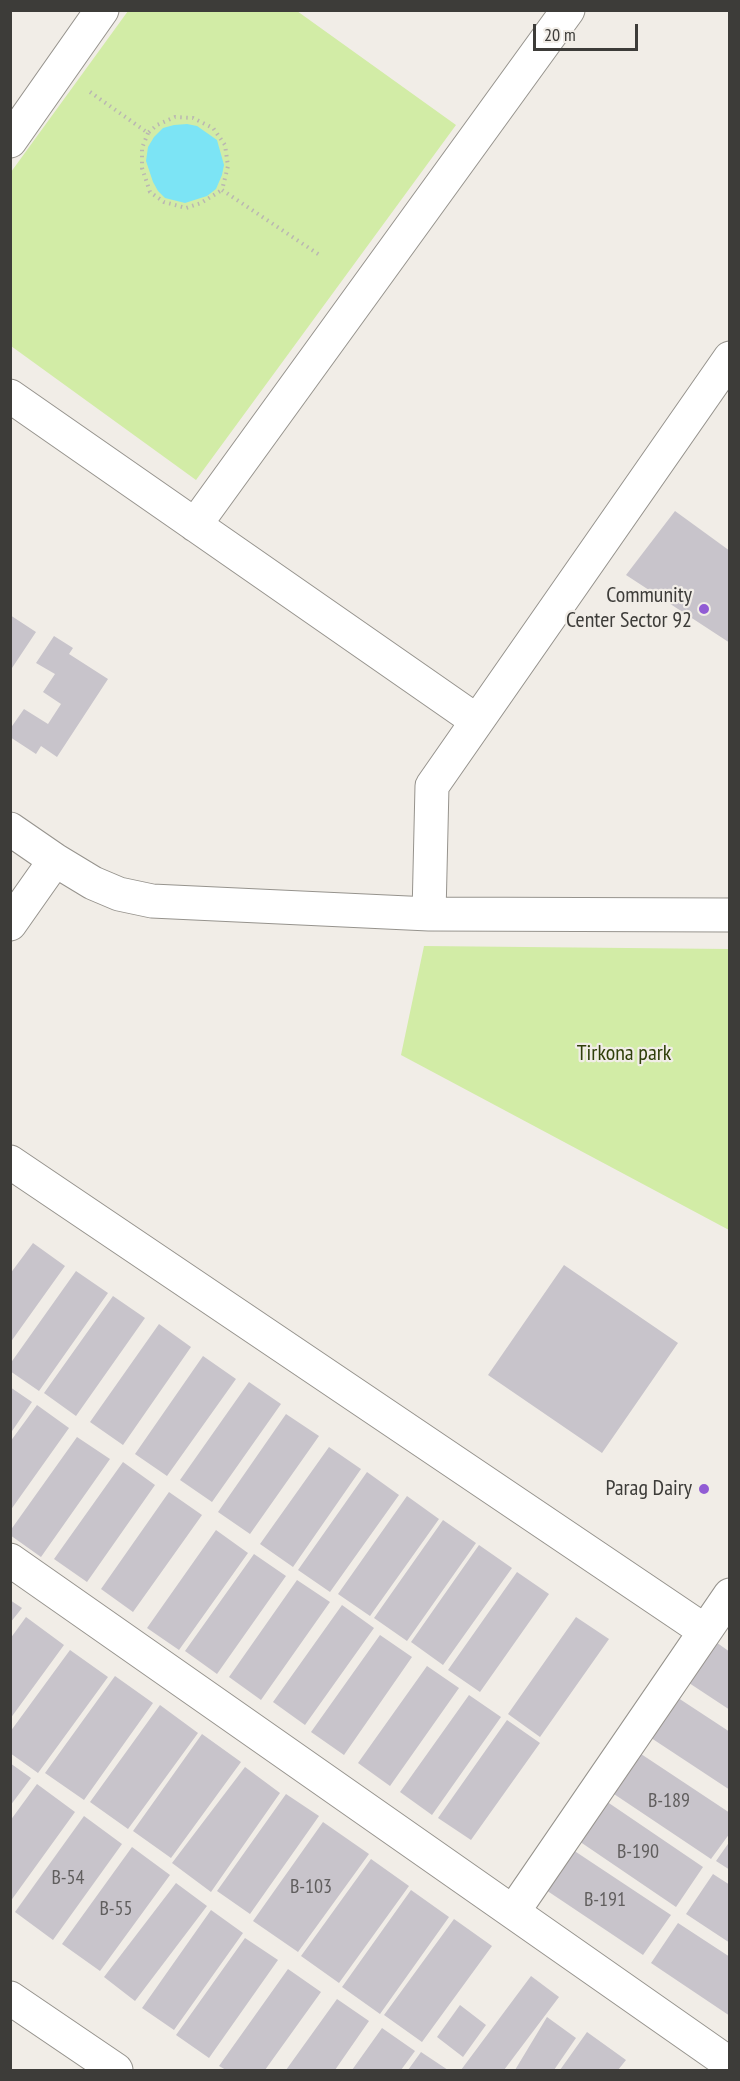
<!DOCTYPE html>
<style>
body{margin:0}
#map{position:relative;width:740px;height:2081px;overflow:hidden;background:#f1ede7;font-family:"PT Sans Narrow",sans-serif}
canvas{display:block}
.frame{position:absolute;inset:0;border:12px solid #3d3c39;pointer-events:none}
.scale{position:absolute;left:533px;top:24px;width:105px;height:27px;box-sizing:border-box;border:3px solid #3d3c39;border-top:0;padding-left:8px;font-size:18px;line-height:21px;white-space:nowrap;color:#3d3c39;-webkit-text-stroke:4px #f1ede7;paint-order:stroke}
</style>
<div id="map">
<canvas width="740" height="2081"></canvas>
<div class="frame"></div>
<div class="scale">20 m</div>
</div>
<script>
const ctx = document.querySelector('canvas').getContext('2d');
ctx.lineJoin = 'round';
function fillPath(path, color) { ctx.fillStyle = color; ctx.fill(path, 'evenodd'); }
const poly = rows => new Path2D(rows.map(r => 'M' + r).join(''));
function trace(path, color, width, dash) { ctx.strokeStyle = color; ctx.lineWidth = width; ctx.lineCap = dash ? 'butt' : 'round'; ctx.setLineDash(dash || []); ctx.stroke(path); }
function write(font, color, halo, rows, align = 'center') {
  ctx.font = font + ' "PT Sans Narrow",sans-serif'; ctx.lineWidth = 4.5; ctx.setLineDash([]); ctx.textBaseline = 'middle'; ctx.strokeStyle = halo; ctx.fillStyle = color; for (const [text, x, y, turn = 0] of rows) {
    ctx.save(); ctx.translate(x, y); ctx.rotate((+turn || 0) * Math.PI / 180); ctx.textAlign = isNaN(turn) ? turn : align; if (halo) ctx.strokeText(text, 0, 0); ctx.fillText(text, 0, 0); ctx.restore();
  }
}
const green = poly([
 [128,11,297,11,456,125,196,480,11,346,11,172],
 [424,946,729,949,729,1230,401,1055]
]);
const water = poly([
 [187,124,197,126,217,140,224,165,222,175,216,189,207,196,185,203,165,198,158,191,153,182,146,161,148,147,154,137,163,128,174,125]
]);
const building = poly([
 [675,511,730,551,730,643,626,575],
 [10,615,36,632,10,671],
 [54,636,73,648,69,654,108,679,57,757,41,746,36,754,10,737,10,729,24,709,48,724,61,704,43,692,55,674,36,663],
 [33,1243,65,1266,10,1343,10,1274],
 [564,1265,678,1343,602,1453,488,1375],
 [76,1271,108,1293,39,1391,10,1371,10,1364],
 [113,1296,145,1318,76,1416,44,1393],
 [159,1324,191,1347,123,1445,90,1422],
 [203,1356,236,1379,167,1476,135,1454],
 [249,1382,281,1404,212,1502,180,1480],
 [10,1387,32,1402,10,1434],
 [37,1405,69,1428,10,1511,10,1442],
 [286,1414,319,1436,250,1534,218,1512],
 [77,1437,110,1459,41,1557,10,1535,10,1531],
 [329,1447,361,1469,293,1567,260,1544],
 [123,1462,155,1485,87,1582,54,1559],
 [367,1472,399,1495,330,1592,298,1570],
 [169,1492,202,1515,133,1612,101,1589],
 [407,1496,439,1519,370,1616,338,1594],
 [443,1520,476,1543,407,1641,374,1618],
 [216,1530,248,1553,179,1650,147,1628],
 [479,1545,512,1568,443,1665,411,1642],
 [254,1554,286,1576,217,1674,185,1651],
 [517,1572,549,1594,480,1692,448,1670],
 [297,1580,330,1602,261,1700,229,1677],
 [10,1600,22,1608,10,1623],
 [342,1605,374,1628,305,1725,273,1702],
 [26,1617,64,1645,10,1719,10,1639],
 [576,1617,609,1639,540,1737,508,1714],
 [380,1635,412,1657,344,1755,311,1732],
 [713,1640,730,1652,730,1710,686,1681],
 [70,1650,108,1677,38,1773,10,1753,10,1732],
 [427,1666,459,1688,390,1786,358,1763],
 [115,1676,153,1703,84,1800,45,1773],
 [666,1690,730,1732,730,1790,639,1730],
 [469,1695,501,1717,432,1815,400,1792],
 [160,1705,198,1733,128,1829,90,1802],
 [507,1720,540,1743,471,1840,438,1818],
 [202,1734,241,1762,171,1858,133,1831],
 [635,1750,730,1813,730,1833,711,1859,608,1790],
 [10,1763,31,1778,10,1806],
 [245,1767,280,1793,211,1892,172,1863],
 [37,1784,75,1812,10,1902,10,1821],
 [286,1794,319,1816,250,1914,217,1891],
 [600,1797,703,1867,676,1907,573,1837],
 [84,1816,122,1844,53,1940,15,1912],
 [323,1822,369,1854,298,1952,253,1921],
 [730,1841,730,1870,716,1861],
 [567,1846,671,1915,643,1955,540,1886],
 [132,1847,170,1875,100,1971,62,1944],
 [371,1859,409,1886,339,1983,301,1956],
 [713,1874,730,1885,730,1943,686,1914],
 [176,1883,207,1906,135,2001,104,1977],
 [411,1890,449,1917,380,2014,342,1987],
 [211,1910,243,1933,174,2030,142,2008],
 [454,1919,492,1946,422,2042,384,2015],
 [678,1923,730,1957,730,2016,651,1963],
 [245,1938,278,1960,209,2058,176,2035],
 [288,1969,321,1992,265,2070,226,2070,219,2066],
 [531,1976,559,1997,504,2070,461,2070],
 [337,1999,369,2021,335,2070,286,2070],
 [460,2005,486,2025,463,2057,437,2037],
 [547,2017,576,2038,554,2070,515,2070],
 [382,2028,415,2051,401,2070,352,2070],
 [587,2032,626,2060,618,2070,560,2070],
 [421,2052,448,2070,408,2070]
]);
const path = poly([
 [90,92,148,133,157,125,175,117,193,118,213,128,225,145,228,166,222,190,321,256],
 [148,133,142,148,142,168,150,192,164,202,186,208,201,203,222,190]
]);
const street = poly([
 [10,141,102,10],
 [10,396,477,721],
 [195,525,568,10],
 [10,829,55,860,93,883,119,894,152,901,429,914,730,915],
 [429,914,432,786,730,358],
 [10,924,55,860],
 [10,1162,705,1631],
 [10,1560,730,2064],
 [513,1912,730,1595],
 [10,1998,116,2070]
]);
const markers = [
 [704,609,6,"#915cd4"],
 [704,1489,6,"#915cd4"]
];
const numberNames = [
 ["B-189",669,1801],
 ["B-190",638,1852],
 ["B-54",68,1878],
 ["B-103",311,1887],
 ["B-191",605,1900],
 ["B-55",116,1909]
];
const poiNames = [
 ["Community",692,596],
 ["Center Sector 92",692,621],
 ["Parag Dairy",692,1489]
];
const parkNames = [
 ["Tirkona park",624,1054]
];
fillPath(green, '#d2eca6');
fillPath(water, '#7ce4f5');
fillPath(building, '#c8c4cb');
trace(street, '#96938d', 35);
trace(path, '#bab7b2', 4, [1.5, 4.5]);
trace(street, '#fff', 33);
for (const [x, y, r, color] of markers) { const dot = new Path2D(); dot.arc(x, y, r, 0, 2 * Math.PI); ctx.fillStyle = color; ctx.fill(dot); trace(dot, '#f1ede7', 2); }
write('20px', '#605e5e', null, numberNames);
write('22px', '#3d3c39', '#f1ede7', poiNames, 'right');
write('22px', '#2f3f0a', '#f1ede7', parkNames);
</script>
